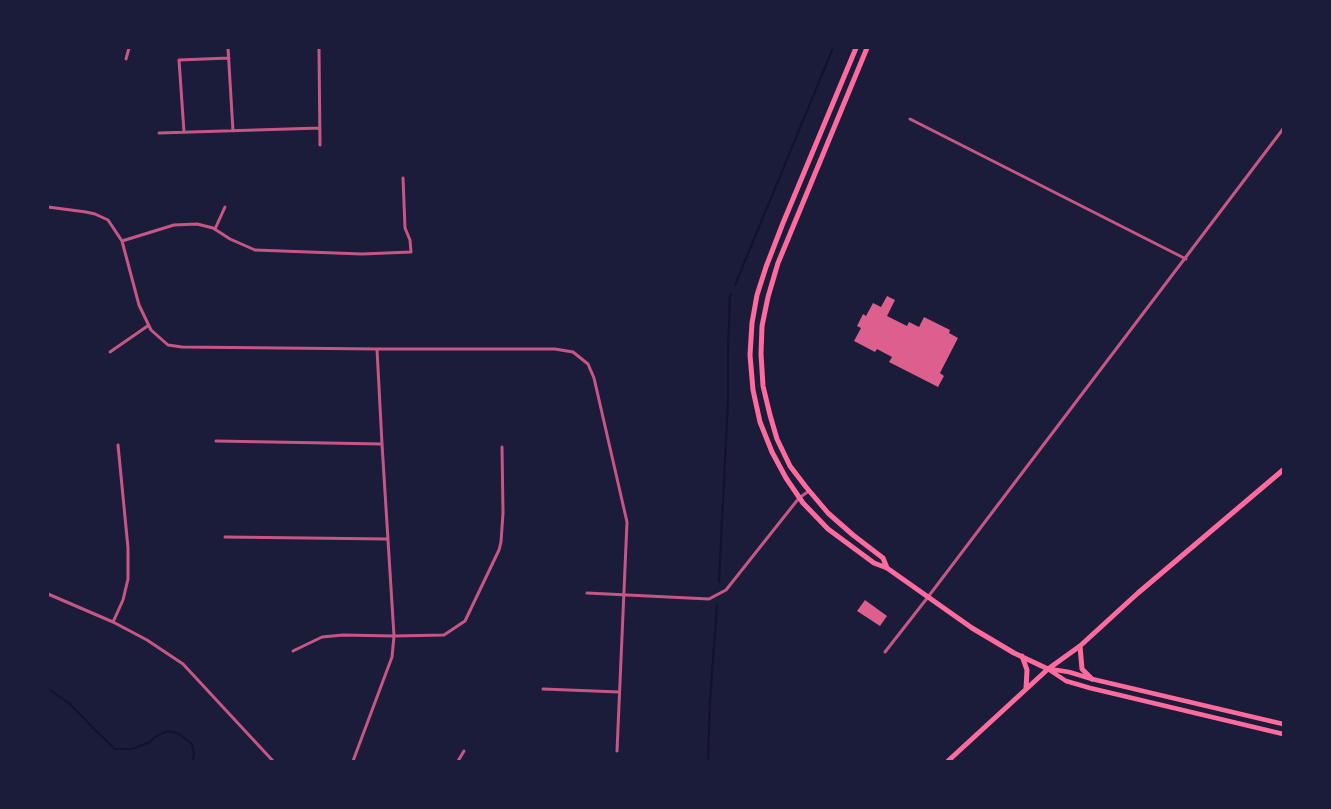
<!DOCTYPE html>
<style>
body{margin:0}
#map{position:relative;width:1331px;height:809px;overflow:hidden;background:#1b1b3a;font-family:"Exo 2",sans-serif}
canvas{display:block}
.frame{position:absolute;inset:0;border:49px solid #1b1b3a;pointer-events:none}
</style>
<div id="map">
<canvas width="1331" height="809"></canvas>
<div class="frame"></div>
</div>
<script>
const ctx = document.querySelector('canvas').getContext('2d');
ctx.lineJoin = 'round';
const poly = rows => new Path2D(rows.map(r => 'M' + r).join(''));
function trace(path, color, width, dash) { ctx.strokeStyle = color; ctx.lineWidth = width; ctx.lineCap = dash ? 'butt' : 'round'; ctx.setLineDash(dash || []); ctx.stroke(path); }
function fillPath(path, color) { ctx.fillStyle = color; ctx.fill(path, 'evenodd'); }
const stream = poly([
 [735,285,833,48],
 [719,582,728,401,728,350,730,297,731,294],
 [48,689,69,703,97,732,115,749,132,749,150,742,156,736,168,731,177,733,186,739,192,744,194,753,193,761],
 [708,761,710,701,717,605]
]);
const building = poly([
 [887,296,895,300,887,316,907,326,909,322,919,327,924,317,950,330,949,333,958,338,940,373,944,376,938,387,889,362,892,357,877,349,875,352,854,341,861,328,857,326,863,314,866,316,873,303,881,307],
 [865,600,887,616,880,626,857,611]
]);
const minor = poly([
 [228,48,233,131],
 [319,48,320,145],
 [126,59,129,48],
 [910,119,1186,259],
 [184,132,179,60,229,58],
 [159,133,320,128],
 [48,207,86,212,95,214,108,220,122,241,139,305,151,330,168,345,182,347,377,349,555,349,573,352,588,364,594,378,627,522,617,751],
 [215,229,225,207],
 [122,241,174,225,197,224,213,228,230,239,255,250,362,254,411,252,410,240,405,228,403,178],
 [110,352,149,325],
 [216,441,382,444],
 [225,537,387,539],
 [587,593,709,599,726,590,799,498,809,491],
 [48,594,113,622,147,640,183,664,273,761],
 [113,622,123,600,128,579,128,548,118,445],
 [293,651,322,637,343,635,394,636,444,635,465,621,499,550,501,542,503,513,502,447],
 [885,652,928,597,1283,129],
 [543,689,619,692],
 [353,761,392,657,394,636,382,444,377,349],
 [458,761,464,751]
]);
const secondary = poly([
 [1048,669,1066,681,1090,688,1283,734],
 [1050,669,1069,672,1092,679,1283,724]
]);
const primary = poly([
 [856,48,783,223,766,267,757,295,752,323,750,355,753,390,760,422,772,452,786,478,803,503,828,529,874,563,887,568,972,628,1014,653,1048,669],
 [867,48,778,263,768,297,762,326,761,354,763,386,770,415,777,439,790,466,806,487,828,513,853,535,883,558,887,568],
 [1080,646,1082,669,1092,679],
 [1022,656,1027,670,1026,689],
 [948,761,1048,669,1080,646,1138,593,1283,470]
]);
trace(stream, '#12122b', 2);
fillPath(building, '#dd5f8e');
trace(minor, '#c65784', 3);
trace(secondary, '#ff6b9d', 4.5);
trace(primary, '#ff6b9d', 5);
</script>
